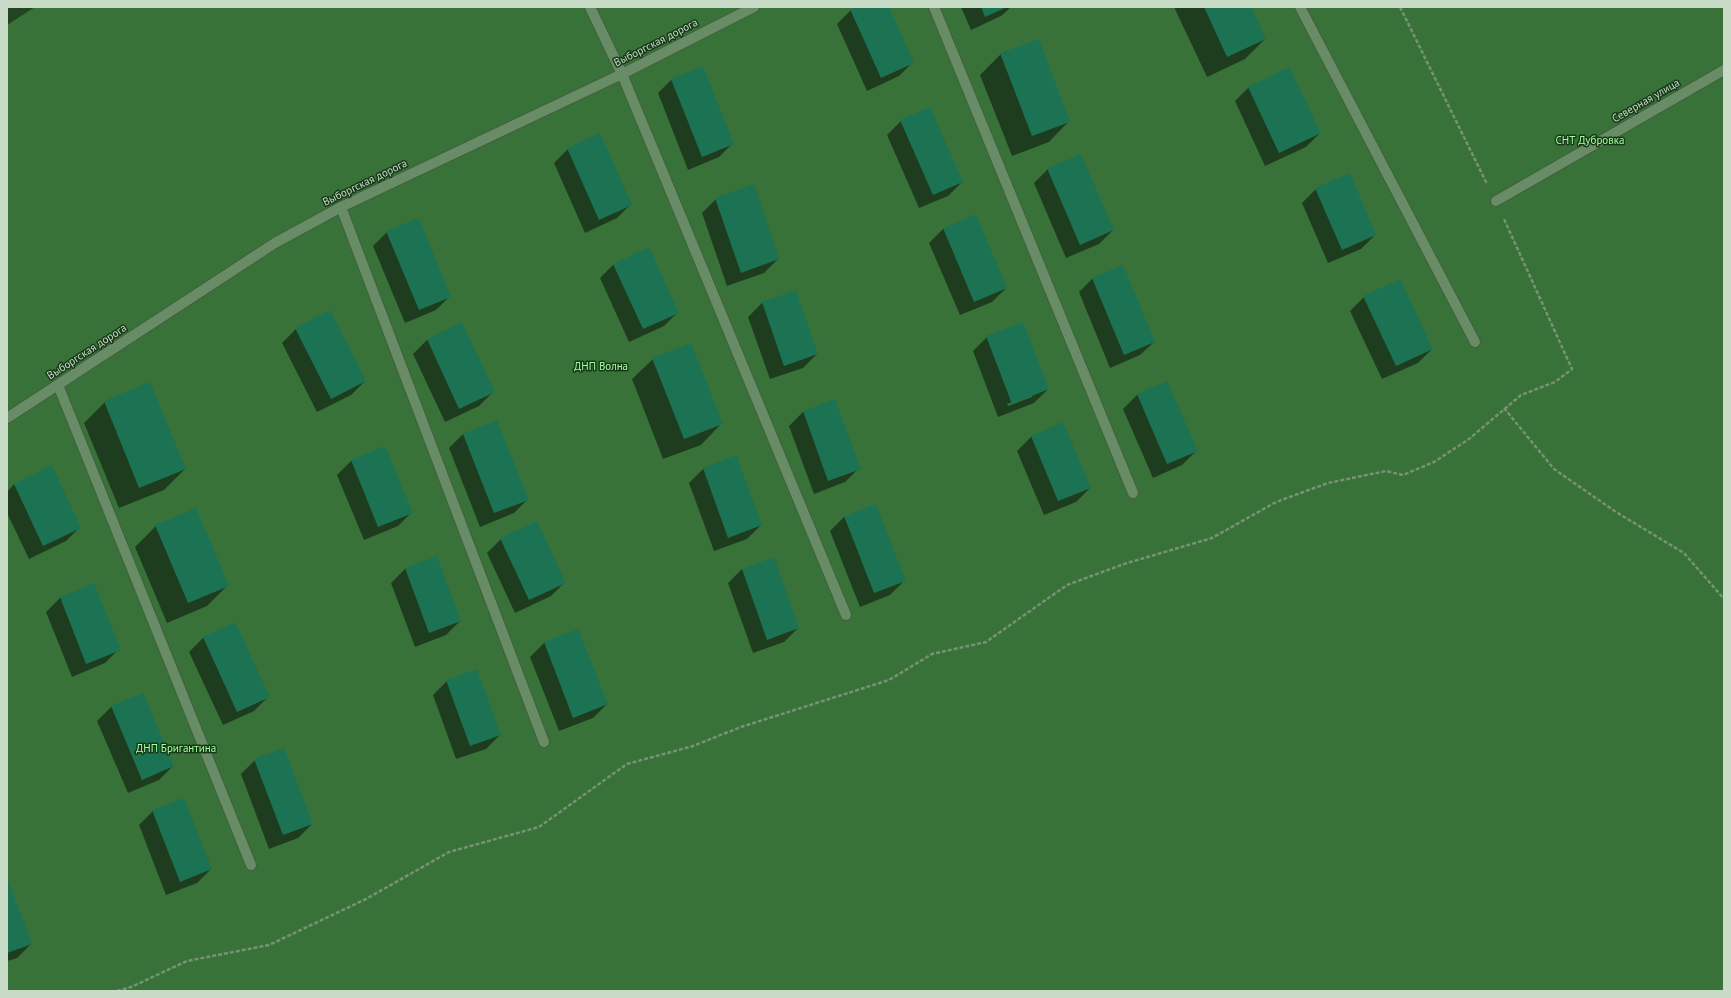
<!DOCTYPE html>
<meta charset="utf-8">
<style>
body{margin:0}
#map{position:relative;width:1731px;height:998px;overflow:hidden;background:#242;font-family:"PT Sans",sans-serif}
canvas{display:block}
.frame{position:absolute;inset:0;border:8px solid #c7dbc6;pointer-events:none}
</style>
<div id="map">
<canvas width="1731" height="998"></canvas>
<div class="frame"></div>
</div>
<script>
const ctx = document.querySelector('canvas').getContext('2d');
ctx.lineJoin = 'round';
function fillPath(path, color) { ctx.fillStyle = color; ctx.fill(path, 'evenodd'); }
const poly = rows => new Path2D(rows.map(r => 'M' + r).join(''));
function trace(path, color, width, dash) { ctx.strokeStyle = color; ctx.lineWidth = width; ctx.lineCap = dash ? 'butt' : 'round'; ctx.setLineDash(dash || []); ctx.stroke(path); }
function write(font, color, halo, rows, align = 'center') {
  ctx.font = font + ' "PT Sans",sans-serif'; ctx.lineWidth = 3; ctx.setLineDash([]); ctx.textBaseline = 'middle'; ctx.strokeStyle = halo; ctx.fillStyle = color; for (const [text, x, y, turn = 0] of rows) {
    ctx.save(); ctx.translate(x, y); ctx.rotate((+turn || 0) * Math.PI / 180); ctx.textAlign = isNaN(turn) ? turn : align; if (halo) ctx.strokeText(text, 0, 0); ctx.fillText(text, 0, 0); ctx.restore();
  }
}
const green = poly([
 [35,7,1724,7,1724,991,7,991,7,25]
]);
const shadow = poly([
 [856,7,888,7,913,62,899,76,867,91,837,24,851,10],
 [961,7,1011,7,1001,16,971,30],
 [1174,7,1250,7,1265,39,1245,59,1207,77],
 [1001,54,1069,121,1049,142,1012,156,980,75],
 [672,79,733,143,719,157,688,170,658,93],
 [1249,87,1320,133,1306,147,1265,166,1235,101],
 [901,121,962,182,948,196,919,208,887,135],
 [568,149,631,204,617,218,585,233,554,163],
 [1048,169,1113,230,1099,244,1066,258,1034,183],
 [1316,189,1375,235,1361,249,1328,263,1302,203],
 [716,199,778,259,764,273,727,286,702,213],
 [975,215,1006,288,992,302,960,315,929,243,943,229],
 [387,232,450,296,436,310,405,323,373,246],
 [614,264,678,312,664,326,629,342,600,278],
 [1093,278,1154,342,1140,355,1110,368,1079,292],
 [795,291,817,354,803,368,770,379,748,317,762,303],
 [1364,297,1432,349,1418,363,1382,379,1350,311],
 [461,323,493,392,479,406,445,422,413,354,427,340],
 [296,329,365,381,351,395,317,412,282,343],
 [987,337,1048,389,1034,403,998,417,973,351],
 [1032,395,1032,397,1008,406,1007,404],
 [653,359,721,424,701,445,663,459,632,379],
 [1167,382,1196,451,1182,465,1153,478,1123,409,1137,395],
 [834,400,859,468,845,482,814,494,789,426,803,412],
 [105,402,185,469,164,490,119,508,84,423],
 [1063,424,1090,488,1076,502,1044,515,1017,451,1031,437],
 [463,434,528,499,514,513,480,527,449,448],
 [384,447,412,512,398,526,364,540,337,475,351,461],
 [736,456,761,525,747,539,714,551,689,483,703,469],
 [14,484,80,527,66,541,29,559,7,513,7,492],
 [875,505,904,581,890,595,860,607,830,531,844,517],
 [156,526,228,585,207,606,167,623,135,547],
 [501,539,565,582,551,596,515,613,487,553],
 [436,558,460,621,446,635,415,647,391,583,405,569],
 [742,569,798,628,784,642,753,653,728,583],
 [94,585,119,649,105,663,72,677,46,612,60,598],
 [235,624,268,697,254,711,223,725,189,652,203,638],
 [578,630,607,704,593,718,559,731,530,657,544,643],
 [447,681,500,735,486,749,456,759,433,695],
 [143,694,173,766,159,780,128,793,97,721,111,707],
 [255,760,312,824,298,838,269,849,241,774],
 [153,811,211,869,197,883,166,895,139,825],
 [7,880,31,944,17,958,7,961]
]);
const building = poly([
 [854,7,889,7,914,63,881,78,850,9],
 [981,7,1007,7,985,17],
 [1204,7,1251,7,1266,39,1227,57],
 [1039,39,1070,122,1032,136,1000,53],
 [703,66,734,144,702,157,671,79],
 [1289,67,1321,133,1279,153,1248,87],
 [930,107,963,182,933,195,900,120],
 [600,133,632,205,599,220,567,148],
 [1081,154,1114,230,1080,245,1047,168],
 [1350,173,1376,235,1342,250,1315,188],
 [754,184,779,259,741,273,715,198],
 [976,214,1007,288,974,302,943,228],
 [419,218,451,297,419,310,386,231],
 [649,247,679,313,643,329,613,264],
 [1123,265,1155,342,1124,355,1092,278],
 [1400,279,1433,349,1396,366,1363,296],
 [796,290,818,354,784,366,762,302],
 [330,310,366,381,331,399,295,328],
 [462,322,495,392,459,409,427,339],
 [1023,322,1049,389,1012,404,986,336],
 [691,343,723,424,684,439,652,358],
 [1167,381,1198,451,1167,464,1137,394],
 [150,382,186,469,139,488,104,401],
 [835,399,861,469,828,481,803,411],
 [497,420,529,500,494,513,463,434],
 [1063,422,1091,488,1058,501,1031,436],
 [385,446,413,513,378,527,351,460],
 [736,455,762,525,728,538,703,468],
 [52,465,81,528,43,546,14,484],
 [876,504,906,581,874,593,844,516],
 [196,508,229,586,188,603,155,525],
 [537,521,566,583,529,600,500,538],
 [437,556,461,621,429,633,405,568],
 [774,557,799,628,767,640,742,569],
 [94,583,121,650,86,664,60,597],
 [235,622,270,697,237,712,203,637],
 [578,629,608,704,573,718,544,642],
 [477,669,501,735,470,746,446,680],
 [143,693,174,766,142,780,111,706],
 [284,748,313,824,283,835,254,759],
 [184,798,212,869,180,882,152,810],
 [7,877,32,944,7,953]
]);
const path = poly([
 [1400,7,1487,184],
 [1504,408,1554,469,1616,512,1684,553,1724,599],
 [117,991,131,987,187,961,269,945,366,899,449,852,539,827,627,764,693,746,741,727,889,680,932,654,986,642,1067,585,1124,564,1212,538,1276,502,1328,483,1386,471,1403,475,1434,462,1469,439,1521,395,1555,382,1572,369,1504,219]
]);
const minor = poly([
 [590,7,622,74,846,615],
 [934,7,1133,493],
 [1300,7,1475,342],
 [1496,201,1724,70],
 [341,207,544,742],
 [58,385,251,865],
 [7,418,275,243,341,207,622,74,754,7]
]);
const streetNames = [
 ["Выборгская дорога",656,43,-27],
 ["Северная улица",1646,101,-30],
 ["Выборгская дорога",365,183,-26],
 ["Выборгская дорога",87,352,-33]
];
const parkNames = [
 ["СНТ Дубровка",1590,141],
 ["ДНП Волна",601,367],
 ["ДНП Бригантина",176,749]
];
fillPath(green, '#397239');
fillPath(shadow, '#0007');
fillPath(building, '#1c7353');
trace(minor, '#415f41', 12);
trace(path, '#779276', 2.5, [4, 2]);
trace(minor, '#688c66', 10);
write('11px', '#c7dbc6', '#173917', streetNames);
write('11px', '#a5fea3', '#173917', parkNames);
</script>
